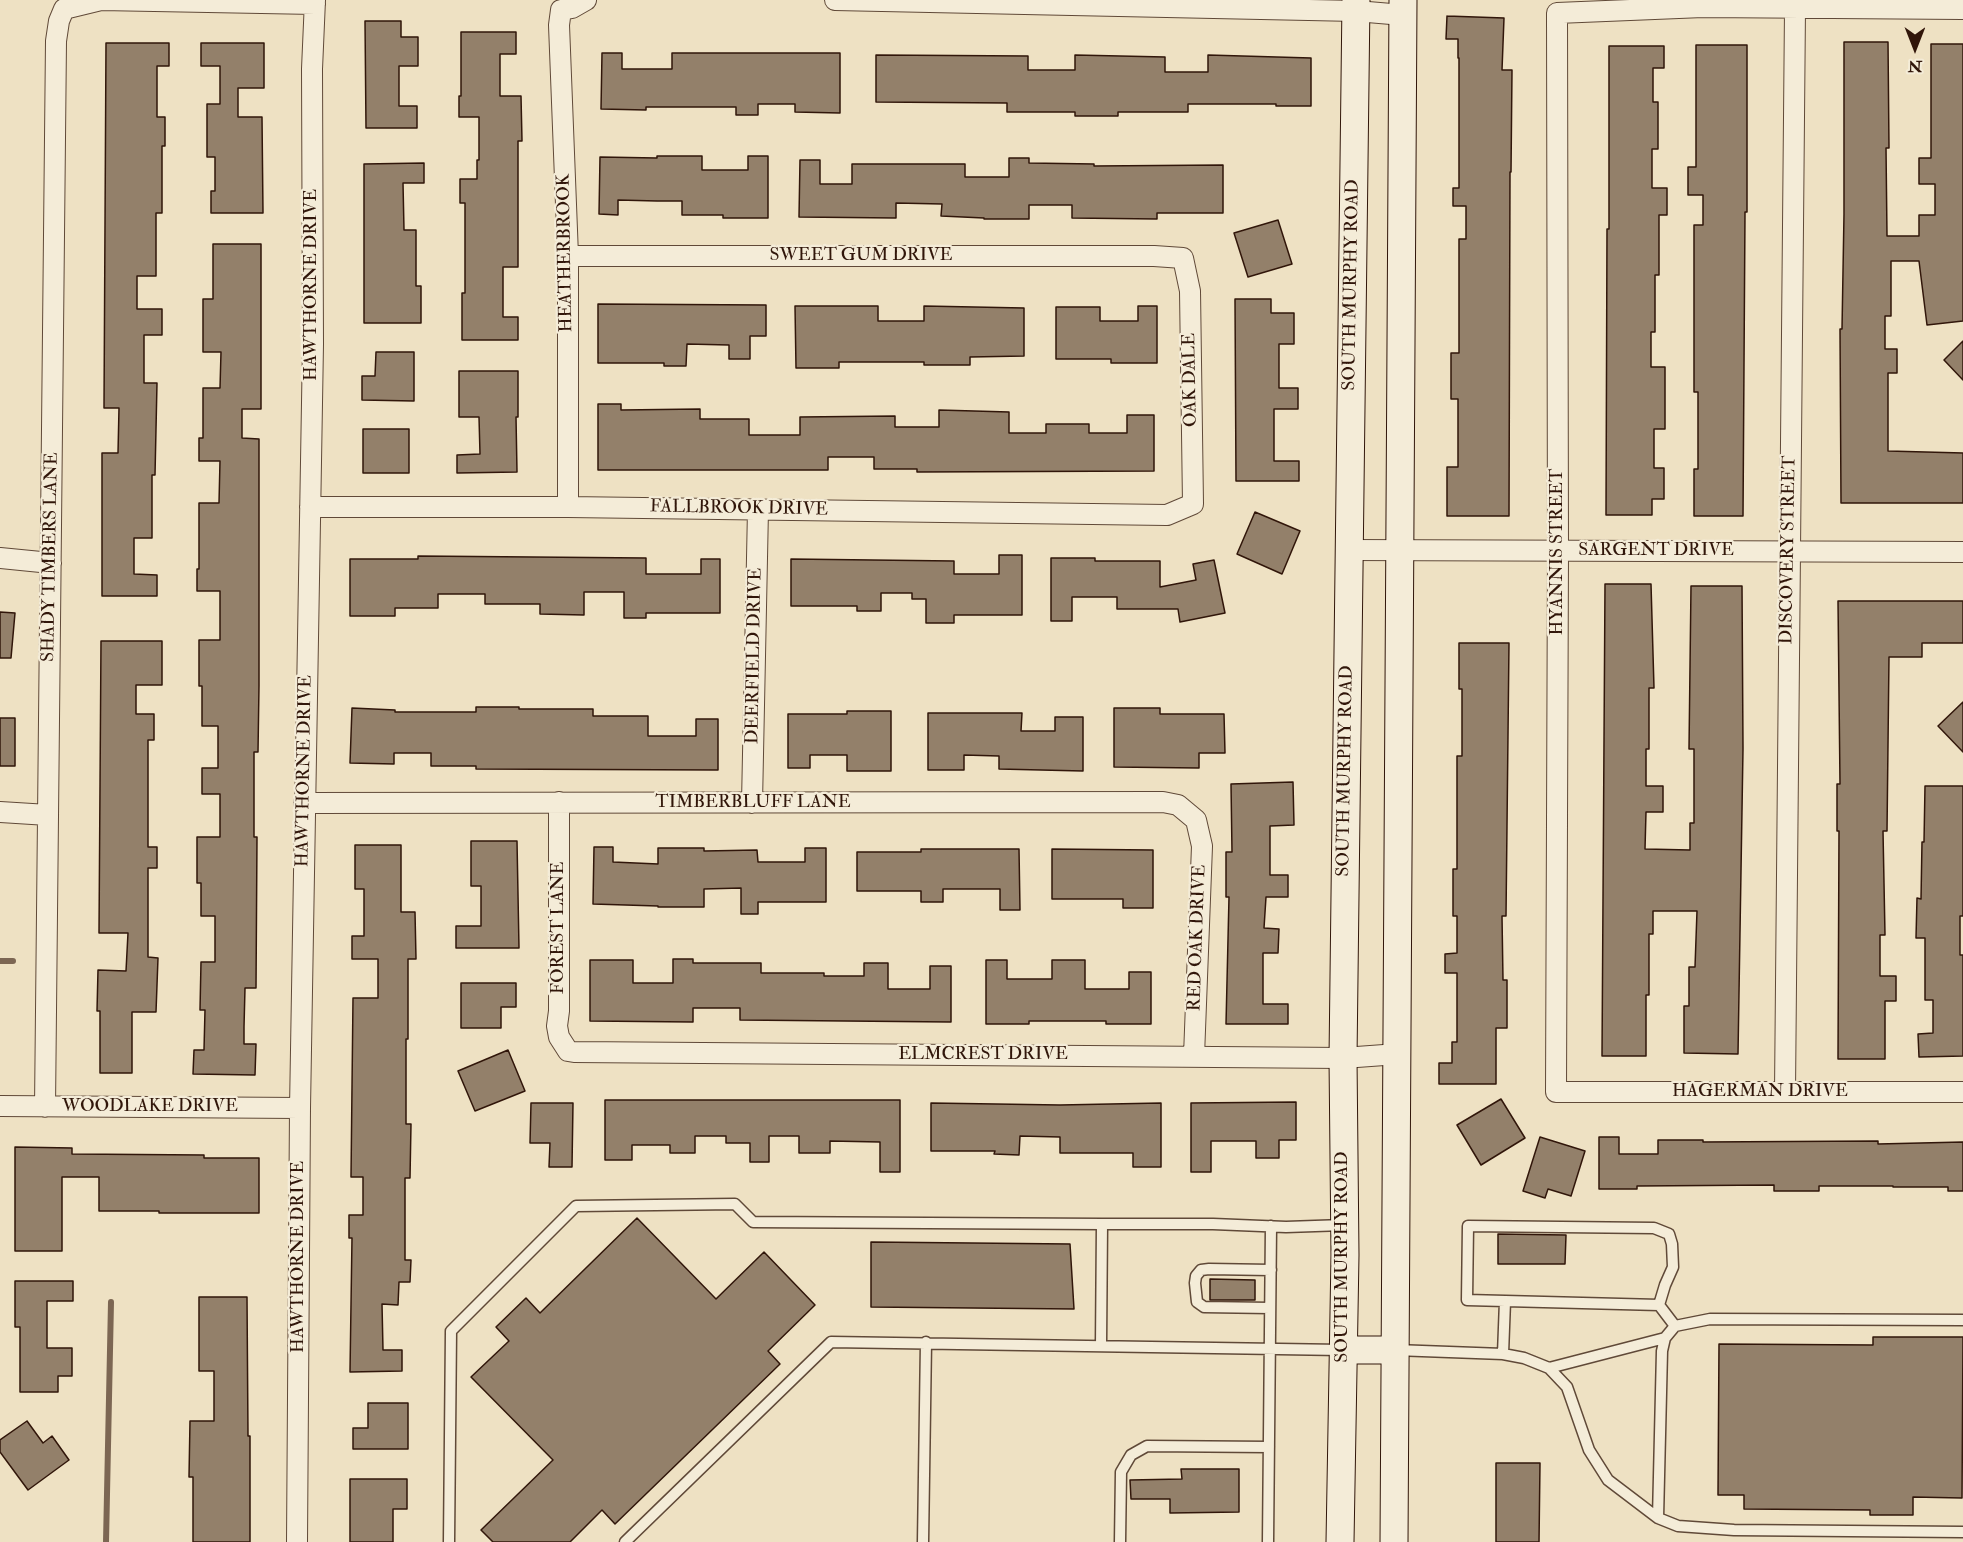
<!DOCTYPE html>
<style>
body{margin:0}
#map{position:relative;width:1963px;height:1542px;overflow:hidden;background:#eee1c3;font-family:"IM FELL Double Pica",serif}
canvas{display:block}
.north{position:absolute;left:1885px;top:18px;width:60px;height:60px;-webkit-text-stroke:4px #f4ecd8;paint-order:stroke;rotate:180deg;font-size:16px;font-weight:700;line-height:24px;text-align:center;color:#31160a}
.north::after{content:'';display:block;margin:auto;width:21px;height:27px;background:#31160a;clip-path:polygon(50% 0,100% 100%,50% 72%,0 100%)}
</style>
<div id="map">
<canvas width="1963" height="1542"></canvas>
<div class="north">N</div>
</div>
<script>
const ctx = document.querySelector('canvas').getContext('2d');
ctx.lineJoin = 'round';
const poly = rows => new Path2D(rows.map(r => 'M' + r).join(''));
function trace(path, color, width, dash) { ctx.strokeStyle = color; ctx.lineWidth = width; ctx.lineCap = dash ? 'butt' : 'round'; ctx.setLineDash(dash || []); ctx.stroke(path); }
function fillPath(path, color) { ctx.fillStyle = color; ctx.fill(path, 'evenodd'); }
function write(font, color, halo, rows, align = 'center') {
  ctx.font = font + ' "IM FELL Double Pica",serif'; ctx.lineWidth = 4.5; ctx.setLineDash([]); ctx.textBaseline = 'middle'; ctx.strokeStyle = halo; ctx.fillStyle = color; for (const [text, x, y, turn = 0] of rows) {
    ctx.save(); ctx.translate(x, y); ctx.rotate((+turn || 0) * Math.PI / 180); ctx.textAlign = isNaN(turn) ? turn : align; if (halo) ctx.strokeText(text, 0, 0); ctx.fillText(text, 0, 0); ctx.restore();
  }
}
const stream = poly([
 [0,961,13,961],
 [106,1542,111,1302]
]);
const building = poly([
 [1447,16,1504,18,1502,70,1512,70,1511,172,1510,172,1509,516,1447,516,1447,467,1458,467,1458,399,1451,399,1451,353,1459,353,1459,239,1466,239,1466,206,1453,206,1453,188,1459,188,1459,58,1458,58,1458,39,1446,39,1447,16],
 [365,21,401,21,401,37,418,37,418,66,399,66,399,106,417,106,417,128,366,128,365,21],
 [461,32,516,32,516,54,500,54,500,96,521,96,522,141,518,141,518,267,503,267,503,317,518,317,518,340,462,340,462,293,465,293,465,203,460,203,460,179,477,179,477,160,479,160,479,117,459,117,459,96,461,96,461,32],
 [1844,42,1888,42,1889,148,1886,148,1887,236,1919,236,1919,215,1935,215,1935,184,1919,184,1919,158,1931,158,1931,44,1963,44,1963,321,1927,325,1919,261,1891,261,1891,316,1885,316,1885,349,1897,349,1897,373,1888,373,1888,451,1963,453,1963,503,1841,503,1840,329,1842,329,1844,214,1844,42],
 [106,43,169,43,169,66,157,66,157,117,165,117,165,146,162,146,162,213,156,213,156,276,137,276,137,309,162,309,162,335,144,335,144,383,157,383,155,475,152,475,152,538,134,538,134,574,157,575,157,596,102,596,102,453,118,453,119,408,104,408,106,43],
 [201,43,264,43,264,88,238,88,238,117,262,117,263,213,211,213,211,191,215,191,215,157,207,157,207,104,220,104,220,66,201,66,201,43],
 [1696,45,1747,45,1747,212,1745,212,1743,516,1694,516,1694,469,1698,469,1698,392,1694,392,1694,225,1703,225,1703,195,1688,195,1688,167,1696,167,1696,45],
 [1609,46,1664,46,1664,68,1653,68,1653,102,1658,102,1658,149,1652,149,1652,188,1667,188,1667,215,1659,215,1659,275,1655,275,1655,332,1651,332,1651,367,1665,367,1665,429,1654,429,1654,468,1664,468,1664,499,1652,499,1652,515,1606,515,1607,229,1609,229,1609,46],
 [602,53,622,53,622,69,672,69,672,53,840,53,840,113,795,112,795,104,758,104,758,115,736,115,736,107,646,107,646,110,601,109,602,53],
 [876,55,1028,56,1028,70,1075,70,1075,55,1165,57,1165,72,1208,72,1208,55,1311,58,1311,106,1276,106,1276,104,1188,104,1188,112,1118,112,1118,116,1075,116,1075,112,1007,112,1007,103,876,102,876,55],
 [657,156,702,156,702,170,748,170,748,156,768,156,768,218,723,218,723,215,682,215,682,201,657,201,618,200,618,215,599,214,600,157,657,158,657,156],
 [1009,158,1029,158,1029,163,1094,164,1094,166,1223,165,1223,213,1157,213,1157,219,1072,218,1072,205,1029,205,1029,219,984,219,984,218,941,216,942,204,896,203,896,218,799,217,800,160,820,160,820,184,852,184,852,164,965,164,965,177,1009,177,1009,158],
 [424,163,424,183,403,183,404,230,416,230,416,286,421,286,421,323,364,323,364,164,424,163],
 [1278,220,1292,264,1248,277,1234,233,1278,220],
 [213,244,261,244,261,409,242,409,242,438,259,439,259,686,258,752,254,752,254,837,257,837,256,988,245,988,244,1027,244,1044,256,1044,255,1075,193,1074,194,1050,204,1050,205,1010,200,1010,201,962,215,962,215,916,201,916,201,883,197,883,197,837,220,837,220,794,202,794,202,768,218,768,218,726,202,726,202,686,199,686,199,640,220,640,220,591,197,591,197,569,199,569,199,503,219,503,220,461,199,461,199,438,203,438,203,388,220,388,221,352,203,352,203,299,213,299,213,244],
 [1235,299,1271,299,1271,313,1294,313,1294,344,1279,344,1279,388,1298,388,1298,409,1274,409,1274,461,1299,461,1299,481,1236,481,1235,299],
 [598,304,766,305,766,336,750,336,750,359,729,359,729,345,687,344,686,366,664,366,664,363,598,363,598,304],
 [795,306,878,306,878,321,924,321,924,306,1024,308,1024,356,970,357,970,365,924,365,924,362,839,362,839,368,796,368,795,306],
 [1138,306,1157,306,1157,363,1111,363,1111,359,1056,359,1056,307,1100,307,1100,321,1138,321,1138,306],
 [1963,341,1963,380,1944,360,1963,341],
 [376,352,414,352,414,401,362,400,362,376,375,376,376,352],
 [459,371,518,371,518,417,516,417,517,472,457,473,457,455,480,454,479,417,459,417,459,371],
 [598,404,621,404,621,410,700,409,700,419,749,419,749,435,800,435,800,417,895,416,895,427,939,427,939,410,1009,412,1009,433,1046,433,1046,424,1089,424,1089,433,1127,433,1127,415,1154,415,1154,471,917,472,917,469,874,469,874,457,828,457,828,470,598,470,598,404],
 [363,429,409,429,409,473,363,473,363,429],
 [1255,512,1300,531,1282,574,1237,554,1255,512],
 [999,555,1022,555,1022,615,954,615,954,623,926,623,926,599,912,599,912,593,881,593,881,611,857,611,857,606,791,606,791,559,954,561,954,574,999,574,999,555],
 [418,556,646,558,646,574,701,574,701,559,720,559,720,613,646,613,646,618,624,618,624,592,584,592,584,615,540,614,540,604,485,604,485,594,438,594,438,608,395,608,395,616,350,616,350,559,418,559,418,556],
 [1051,558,1095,558,1095,561,1160,561,1160,587,1196,580,1193,564,1214,560,1225,613,1180,622,1178,609,1117,609,1117,597,1072,597,1072,621,1051,621,1051,558],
 [1605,584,1651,584,1654,688,1649,688,1649,749,1646,749,1646,786,1663,786,1663,812,1646,812,1645,849,1690,850,1690,823,1694,823,1694,749,1689,749,1691,586,1742,586,1743,749,1738,1054,1684,1053,1684,1006,1689,1006,1689,967,1695,967,1697,911,1653,911,1653,934,1649,934,1649,995,1646,995,1646,1056,1602,1056,1605,584],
 [1838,601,1963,601,1963,643,1922,643,1922,657,1889,657,1887,831,1883,831,1885,935,1880,935,1880,976,1896,976,1896,1001,1885,1001,1885,1059,1838,1059,1839,831,1837,831,1837,784,1840,784,1838,601],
 [0,612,15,613,11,658,0,658,0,612],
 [101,641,162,641,162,685,136,685,136,714,154,714,154,740,148,740,148,847,157,847,157,868,148,868,148,957,158,958,156,1012,132,1012,132,1073,100,1073,100,1011,97,1011,98,970,126,971,128,933,99,933,101,641],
 [1459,643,1509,643,1506,916,1502,916,1503,980,1507,980,1507,1028,1496,1028,1496,1084,1439,1084,1439,1063,1452,1063,1452,1042,1457,1042,1457,973,1445,973,1445,954,1457,953,1457,916,1453,916,1453,869,1457,869,1457,756,1462,756,1462,689,1459,689,1459,643],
 [1963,702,1963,752,1938,726,1963,702],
 [476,707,519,707,519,709,593,709,593,716,648,716,648,736,696,736,696,719,718,719,718,770,476,769,476,766,431,766,431,753,394,753,394,764,350,763,352,708,395,710,395,712,476,712,476,707],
 [1114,708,1160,708,1160,714,1224,714,1225,753,1199,753,1199,768,1114,767,1114,708],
 [847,711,891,711,891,771,847,771,847,755,810,755,810,768,788,768,788,714,847,714,847,711],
 [928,713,1022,713,1021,731,1055,731,1055,717,1083,717,1083,771,999,769,999,756,964,755,964,770,928,770,928,713],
 [0,718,15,718,15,766,0,766,0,718],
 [1293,782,1294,825,1270,826,1270,875,1288,875,1288,897,1266,897,1264,928,1279,929,1278,953,1263,953,1263,1004,1288,1004,1288,1024,1226,1024,1229,897,1226,897,1226,852,1232,852,1231,784,1293,782],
 [1925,786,1963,786,1963,916,1960,916,1960,955,1963,955,1963,1056,1919,1057,1918,1034,1933,1033,1933,1000,1925,1000,1925,938,1916,938,1917,898,1921,899,1922,842,1924,842,1925,786],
 [471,841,517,841,519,948,456,948,456,926,481,926,481,886,471,886,471,841],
 [355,845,401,845,401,912,415,912,416,959,408,959,408,1039,406,1039,406,1124,411,1124,410,1178,405,1178,405,1260,411,1260,410,1282,399,1282,398,1305,382,1304,383,1350,402,1350,402,1371,350,1372,352,1238,349,1238,349,1215,363,1215,363,1177,351,1177,353,998,378,998,378,959,352,959,352,936,364,936,364,889,355,889,355,845],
 [594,847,613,847,613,862,658,864,658,848,704,848,704,851,757,850,758,862,805,862,805,848,826,848,826,902,758,902,758,914,741,914,741,888,704,889,704,907,658,907,658,906,593,904,594,847],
 [921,849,1019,849,1020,910,1000,910,1000,889,943,889,943,902,921,902,921,891,857,891,857,852,921,852,921,849],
 [1052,849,1153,850,1153,908,1123,908,1123,899,1052,899,1052,849],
 [673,959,693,959,693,963,761,963,761,973,824,973,824,976,864,976,864,963,888,963,888,989,930,989,930,966,951,966,951,1022,740,1020,740,1008,693,1008,693,1022,590,1021,590,960,633,960,633,983,673,983,673,959],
 [986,960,1007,960,1007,979,1052,979,1052,960,1085,960,1085,989,1129,989,1129,972,1151,972,1151,1024,1106,1024,1106,1021,1029,1021,1029,1024,986,1024,986,960],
 [461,983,516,983,516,1007,501,1007,501,1028,461,1028,461,983],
 [508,1050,525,1091,475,1111,458,1071,508,1050],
 [1501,1099,1525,1138,1481,1165,1457,1125,1501,1099],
 [605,1100,900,1100,900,1172,880,1172,880,1142,830,1141,830,1153,799,1153,799,1136,769,1136,769,1162,750,1162,750,1143,726,1143,726,1136,695,1136,695,1153,670,1153,670,1145,632,1145,632,1160,605,1160,605,1100],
 [1296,1102,1296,1140,1279,1140,1279,1158,1256,1158,1256,1141,1211,1141,1211,1172,1191,1172,1191,1103,1296,1102],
 [531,1103,573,1103,572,1167,549,1167,550,1143,530,1143,531,1103],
 [931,1103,1060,1105,1161,1103,1161,1167,1133,1167,1133,1153,1060,1153,1060,1137,1020,1136,1019,1155,994,1154,995,1151,931,1151,931,1103],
 [1540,1137,1585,1151,1571,1196,1548,1189,1545,1198,1523,1191,1540,1137],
 [1599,1137,1619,1137,1619,1154,1658,1154,1658,1140,1703,1140,1703,1142,1878,1141,1878,1144,1963,1142,1963,1191,1948,1191,1948,1187,1893,1187,1893,1186,1819,1186,1819,1191,1774,1191,1774,1185,1637,1186,1637,1189,1599,1189,1599,1137],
 [15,1147,72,1148,72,1154,204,1155,204,1158,259,1158,259,1213,159,1213,159,1211,99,1211,99,1177,62,1177,62,1251,15,1251,15,1147],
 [637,1218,716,1299,764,1252,815,1305,768,1351,780,1364,615,1524,602,1510,570,1542,493,1542,481,1530,553,1460,471,1377,509,1341,496,1327,526,1298,540,1313,637,1218],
 [1498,1234,1566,1235,1565,1264,1498,1264,1498,1234],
 [871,1242,1070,1244,1074,1309,871,1307,871,1242],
 [1210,1279,1255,1280,1255,1300,1210,1300,1210,1279],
 [15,1281,73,1281,73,1301,47,1301,47,1348,72,1348,72,1376,58,1376,58,1392,20,1392,20,1327,15,1327,15,1281],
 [199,1297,247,1297,248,1436,250,1436,250,1542,193,1542,193,1477,189,1477,190,1421,214,1421,214,1371,199,1371,199,1297],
 [1873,1337,1963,1337,1962,1498,1913,1497,1913,1515,1870,1515,1870,1510,1744,1509,1744,1495,1718,1495,1719,1344,1873,1345,1873,1337],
 [368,1403,408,1403,408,1449,353,1449,353,1428,368,1428,368,1403],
 [27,1421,43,1443,52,1436,69,1460,28,1490,0,1452,0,1440,27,1421],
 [1496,1463,1540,1463,1539,1542,1496,1542,1496,1463],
 [1181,1469,1239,1469,1239,1512,1170,1513,1170,1499,1131,1499,1130,1480,1182,1479,1181,1469],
 [350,1479,407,1479,407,1509,393,1509,393,1542,350,1542,350,1479]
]);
const lane = poly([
 [1659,1305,1665,1285,1673,1267,1672,1244,1669,1234,1654,1228,1468,1226,1467,1300,1659,1305,1675,1326],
 [1270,1308,1204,1307,1197,1302,1195,1283,1196,1276,1201,1270,1209,1269,1271,1270],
 [1101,1345,1102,1224,1213,1224,1286,1227,1344,1225],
 [1395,1350,1503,1354,1524,1358,1549,1368,1567,1387,1589,1450,1608,1480,1658,1518,1678,1526,1734,1530,1963,1532],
 [1503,1354,1505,1301],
 [1549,1368,1665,1338],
 [1658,1518,1662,1351,1665,1338,1675,1326,1710,1319,1963,1320],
 [449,1542,451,1331,576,1206,735,1204,753,1222,1102,1224],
 [625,1542,831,1342,1342,1350],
 [923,1542,926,1342],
 [1120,1542,1121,1472,1131,1455,1147,1446,1269,1447],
 [1268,1542,1271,1226]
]);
const street = poly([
 [835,0,1356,11,1403,15],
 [1963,9,1703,7,1557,13,1558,551,1556,1092,1963,1092],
 [310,507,568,507,1167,515,1193,504,1190,291,1183,258,1154,256,568,256],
 [568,507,568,256,559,25,561,10,572,8,586,0],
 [1349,550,1963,552],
 [0,558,51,563],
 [559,802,559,1011,557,1026,559,1037,568,1051,574,1052,1343,1058,1398,1054],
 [304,803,1163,802,1178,805,1196,820,1202,846,1194,1056],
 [752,803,758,509],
 [0,812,48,815],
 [1785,1092,1795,9],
 [0,1106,300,1108],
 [45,1107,56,41,59,21,64,9,101,0,315,4],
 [297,1542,300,1108,313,344,312,69,315,0]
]);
const secondary = poly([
 [1343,1350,1393,1350],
 [1340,1542,1345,1255,1343,1058,1356,0],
 [1394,1542,1403,0]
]);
const streetNames = [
 ["HEATHERBROOK",566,253,-91],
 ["SWEET GUM DRIVE",861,256],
 ["HAWTHORNE DRIVE",312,285,-90],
 ["SOUTH MURPHY ROAD",1352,285,-89],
 ["OAK DALE",1191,380,-91],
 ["FALLBROOK DRIVE",739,509,1],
 ["DISCOVERY STREET",1789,550,-89],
 ["SARGENT DRIVE",1656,551],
 ["HYANNIS STREET",1558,552,-90],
 ["SHADY TIMBERS LANE",51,557,-89],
 ["DEERFIELD DRIVE",755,656,-89],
 ["HAWTHORNE DRIVE",305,771,-89],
 ["SOUTH MURPHY ROAD",1346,771,-89],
 ["TIMBERBLUFF LANE",753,803],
 ["FOREST LANE",559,928,-90],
 ["RED OAK DRIVE",1198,938,-88],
 ["ELMCREST DRIVE",983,1055],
 ["HAGERMAN DRIVE",1760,1092],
 ["WOODLAKE DRIVE",150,1107],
 ["HAWTHORNE DRIVE",299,1257,-90],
 ["SOUTH MURPHY ROAD",1343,1257,-90]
];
trace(stream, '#7c6653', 6);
fillPath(building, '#93806a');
trace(building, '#31160a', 1.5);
trace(lane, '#604938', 13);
trace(street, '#604938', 22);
trace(secondary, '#31160a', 29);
trace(lane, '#f4ecd8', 10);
trace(street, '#f4ecd8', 20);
trace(secondary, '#f4ecd8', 27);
write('18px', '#31160a', '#f4ecd8', streetNames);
</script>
